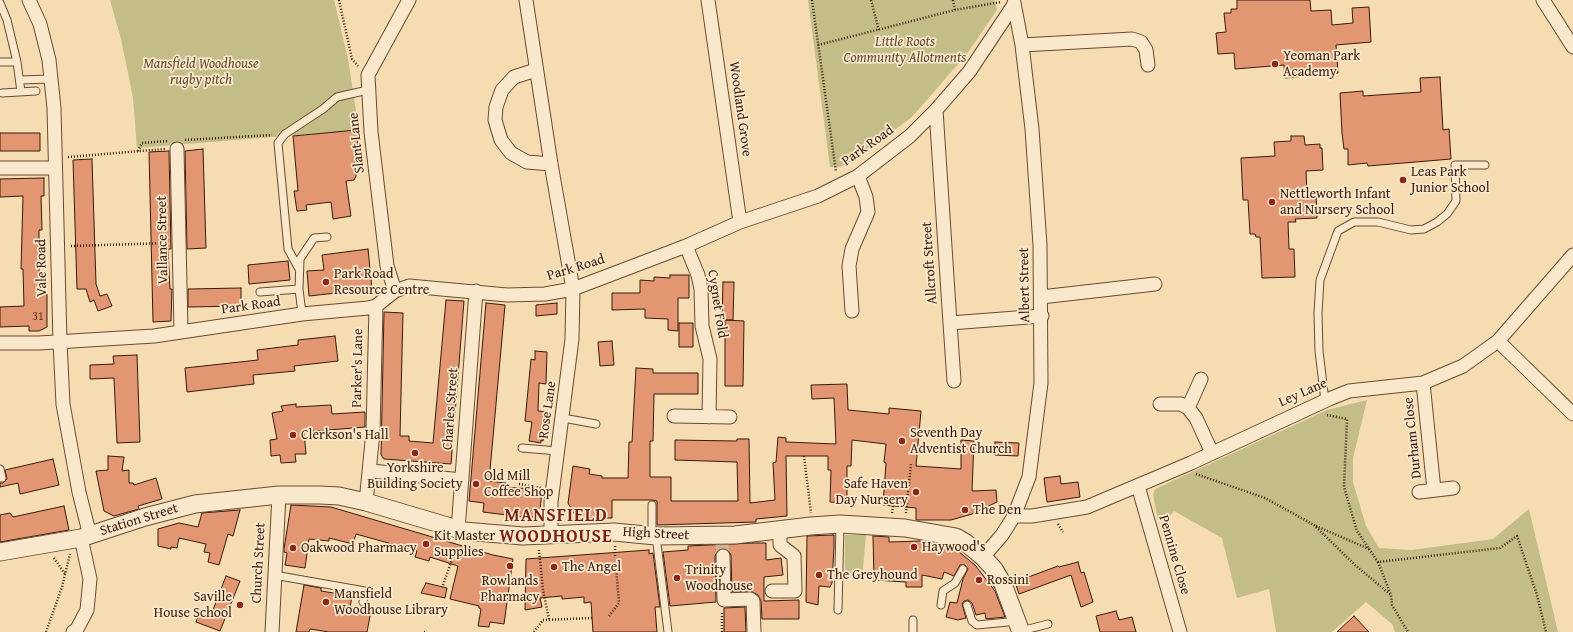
<!DOCTYPE html>
<style>
body{margin:0}
canvas{display:block;background:#f6dcb1}
</style>
<canvas width="1573" height="632"></canvas>
<script>
const ctx = document.querySelector('canvas').getContext('2d');
ctx.lineJoin = 'round';
function fillPath(path, color) { ctx.fillStyle = color; ctx.fill(path, 'evenodd'); }
const poly = rows => new Path2D(rows.map(r => 'M' + r).join(''));
function trace(path, color, width, dash) { ctx.strokeStyle = color; ctx.lineWidth = width; ctx.lineCap = dash ? 'butt' : 'round'; ctx.setLineDash(dash || []); ctx.stroke(path); }
function write(font, color, halo, rows, align = 'center') {
  ctx.font = font + ' "Gentium Book Plus",serif'; ctx.lineWidth = 3.5; ctx.setLineDash([]); ctx.textBaseline = 'middle'; ctx.strokeStyle = halo; ctx.fillStyle = color; for (const [text, x, y, turn = 0] of rows) {
    ctx.save(); ctx.translate(x, y); ctx.rotate((+turn || 0) * Math.PI / 180); ctx.textAlign = isNaN(turn) ? turn : align; if (halo) ctx.strokeText(text, 0, 0); ctx.fillText(text, 0, 0); ctx.restore();
  }
}
const green = poly([
 [110,0,334,0,348,59,359,130,137,148,133,98,121,39],
 [808,0,995,0,997,10,966,55,912,117,854,160,840,167,830,167],
 [1367,400,1353,458,1353,482,1366,526,1379,548,1412,550,1493,539,1529,509,1558,632,1395,632,1392,624,1366,602,1332,632,1276,632,1269,589,1237,598,1222,538,1174,511,1169,517,1158,520,1153,495,1155,489,1327,410],
 [845,535,866,535,862,579,845,571]
]);
const building = poly([
 [1237,0,1310,0,1311,11,1331,10,1332,25,1353,23,1352,8,1369,7,1371,42,1336,45,1338,73,1285,78,1284,65,1235,69,1234,53,1218,54,1216,33,1226,32,1224,13,1231,13,1231,9,1237,9,1237,0],
 [1440,77,1443,130,1449,129,1451,159,1368,166,1367,163,1348,165,1348,149,1344,149,1342,133,1340,93,1363,91,1363,96,1421,92,1420,78,1440,77],
 [357,130,358,148,354,148,356,176,354,180,346,181,351,216,333,219,331,202,306,205,307,210,297,211,294,191,298,191,293,136,357,130],
 [0,133,40,133,40,151,0,151,0,133],
 [1291,136,1304,136,1305,145,1320,144,1320,148,1322,148,1323,170,1306,171,1307,193,1316,192,1317,218,1295,219,1296,222,1288,222,1289,249,1294,249,1295,277,1262,278,1260,237,1256,237,1255,234,1250,234,1248,200,1243,200,1241,158,1275,156,1274,142,1291,141,1291,136],
 [203,149,206,248,187,249,185,151,203,149],
 [169,151,171,249,168,249,170,289,172,289,171,321,153,322,149,152,169,151],
 [92,159,96,284,100,296,107,294,112,306,98,311,94,300,90,302,86,289,77,289,73,160,92,159],
 [44,178,44,196,41,196,42,230,39,230,39,275,42,275,43,294,47,294,47,327,39,331,29,331,29,326,0,327,0,307,24,306,23,269,21,269,23,196,0,197,0,179,44,178],
 [368,249,372,289,309,296,307,271,324,270,322,255,368,249],
 [288,261,290,280,249,284,248,265,288,261],
 [670,275,689,275,689,298,678,298,678,331,668,330,668,319,645,318,645,309,612,310,612,293,640,293,640,280,654,281,654,277,670,278,670,275],
 [723,282,734,282,733,320,722,320,723,282],
 [241,288,241,306,188,307,188,289,241,288],
 [446,300,464,301,451,464,384,459,381,455,384,312,403,313,400,436,409,436,409,441,433,443,446,300],
 [486,303,505,305,489,481,506,483,506,487,542,490,540,511,531,518,483,512,484,503,469,501,486,303],
 [557,303,557,314,536,316,536,305,557,303],
 [725,320,744,321,743,386,725,386,725,320],
 [679,323,693,323,693,347,679,347,679,323],
 [335,336,338,361,294,366,295,371,253,375,254,384,187,392,185,368,258,360,257,350,298,345,298,340,335,336],
 [612,341,614,365,600,366,598,342,612,341],
 [535,351,547,352,546,384,539,383,538,411,549,412,549,423,546,422,543,441,541,440,541,443,529,441,532,422,525,421,531,359,535,360,535,351],
 [137,355,140,442,117,443,114,378,90,379,90,365,114,364,113,356,137,355],
 [636,368,653,369,653,373,698,373,698,394,654,394,653,441,650,441,650,477,671,477,671,501,738,501,737,462,675,460,675,440,737,441,737,439,749,439,750,503,775,500,773,463,776,462,778,437,786,438,786,442,836,444,834,398,812,399,811,385,847,384,848,410,889,414,889,408,921,411,916,466,961,469,961,440,974,441,972,491,996,490,997,502,972,514,951,520,916,520,916,508,883,505,886,463,884,462,886,444,852,440,851,466,847,466,847,503,830,502,831,470,828,470,828,456,786,456,787,516,756,519,756,522,657,525,657,501,652,500,612,500,612,518,580,518,575,515,568,503,573,466,590,469,589,474,602,476,602,478,628,478,629,442,632,442,636,368],
 [296,404,296,407,331,405,332,414,365,412,365,427,304,432,306,454,295,454,296,462,281,463,280,455,271,456,270,440,277,439,272,413,283,411,281,406,296,404],
 [995,442,1019,443,1018,456,995,455,995,442],
 [108,456,124,457,122,471,129,470,129,483,133,483,134,485,156,478,162,499,138,506,139,509,114,516,104,511,96,471,108,470,108,456],
 [53,459,59,485,20,494,18,483,0,487,0,483,3,483,7,479,5,470,53,459],
 [1060,476,1061,484,1078,482,1080,497,1047,502,1044,478,1060,476],
 [291,505,331,507,493,555,513,559,504,624,490,622,489,627,478,626,481,609,479,608,479,606,450,599,458,566,430,557,429,561,415,557,417,551,356,534,353,544,329,538,329,541,309,539,305,568,285,565,287,553,284,552,284,549,291,505],
 [64,506,69,530,0,542,0,515,10,513,13,517,64,506],
 [240,510,233,536,228,534,219,565,208,562,210,553,204,552,206,544,179,538,177,548,171,547,171,549,158,546,158,529,179,523,198,527,202,513,240,510],
 [833,535,834,535,834,547,832,583,830,587,819,586,818,605,806,602,807,536,833,535],
 [873,536,889,537,889,542,920,541,958,551,975,565,995,591,1005,617,986,619,985,613,976,615,972,603,968,600,964,601,962,604,966,618,958,620,946,617,950,602,957,603,963,579,968,569,965,565,960,565,954,576,944,572,942,579,922,575,922,587,906,587,906,582,874,580,873,536],
 [753,543,766,543,766,560,781,558,783,575,764,577,764,601,799,600,799,619,762,619,761,601,758,595,750,591,732,592,731,555,727,549,723,548,719,549,715,556,716,602,670,606,663,552,688,550,688,546,753,543],
 [649,550,649,554,653,553,660,607,655,607,657,632,593,632,591,602,584,603,584,597,562,599,562,596,540,598,542,607,525,610,526,559,649,550],
 [1078,562,1081,573,1084,572,1093,602,1081,607,1071,575,1019,594,1015,582,1058,566,1059,567,1078,562],
 [226,576,240,581,220,631,196,622,200,610,211,615,226,576],
 [426,583,447,588,445,598,421,593,426,583],
 [304,585,321,588,321,591,352,596,350,608,371,611,367,632,329,632,310,629,309,632,296,632,304,585],
 [745,607,746,632,724,632,724,608,745,607],
 [1116,611,1119,620,1132,617,1136,632,1100,632,1096,616,1116,611],
 [1354,616,1369,632,1337,632,1354,616]
]);
const minorTunnel = poly([
 [722,543,723,556]
]);
const path = poly([
 [339,0,352,59,358,66],
 [812,0,836,172],
 [871,0,879,31],
 [953,0,955,10],
 [818,45,955,10,1001,2],
 [185,140,272,135],
 [138,151,142,143,168,141],
 [68,157,165,149],
 [71,246,168,243],
 [1327,415,1347,419,1344,487,1357,531,1378,562,1500,548,1517,536,1537,595,1546,632],
 [804,456,811,513],
 [1196,474,1265,498,1314,525,1355,565,1391,595],
 [519,484,541,488],
 [892,513,893,506],
 [906,513,911,464],
 [1058,524,1063,532],
 [1316,526,1369,549],
 [615,546,615,556],
 [539,550,543,590,549,619],
 [54,558,65,574],
 [1378,562,1391,595,1392,605,1408,632],
 [443,585,453,557],
 [722,613,722,632],
 [609,616,619,603,616,566],
 [46,632,62,587,70,554],
 [424,632,425,632],
 [534,632,543,620,592,618]
]);
const service = poly([
 [0,3,7,20,17,62,21,92],
 [0,62,17,62],
 [20,80,51,79],
 [2,93,36,91],
 [299,269,288,249,278,143,285,134,323,109,337,97,368,90],
 [260,292,299,289],
 [302,314,299,289,300,259,314,238,327,237],
 [1325,401,1319,351,1318,313,1320,280,1338,231,1354,222,1378,222,1411,230,1424,229,1437,222,1447,214,1456,201,1455,165,1485,165],
 [563,418,596,424],
 [522,448,558,451],
 [0,469,2,478],
 [652,536,652,505],
 [656,536,668,632],
 [274,575,365,591,363,602],
 [941,605,943,591,955,583,963,569],
 [967,605,972,621,977,625,1018,621],
 [838,610,840,525],
 [913,620,913,632],
 [1021,631,1048,624]
]);
const minor = poly([
 [29,0,40,24,49,60,54,108,60,342,63,404,79,492,90,536],
 [526,0,551,164,573,289,572,339,551,502,551,535],
 [708,0,740,222],
 [1543,0,1573,47],
 [1022,45,1132,39,1141,42,1146,50,1148,65],
 [536,70,514,77,502,90,496,107,495,120,501,140,511,153,527,162,551,164],
 [936,110,950,323,1042,316],
 [177,149,181,331],
 [0,168,55,168],
 [686,246,698,275,701,289,702,326,710,359,709,417],
 [395,291,387,266,371,132,368,75,409,0],
 [1041,297,1155,284],
 [852,311,849,266,852,249,868,212,866,197,858,176],
 [950,323,954,381],
 [1498,341,1573,414],
 [0,343,39,343,154,336,302,314,368,308,376,306,395,291,409,286,507,295,545,294,573,289,686,246,740,222,818,196,858,176,910,136,936,110,969,72,1013,6],
 [1423,383,1434,490],
 [1160,404,1181,404,1188,408,1196,418,1212,453],
 [1188,408,1201,379],
 [674,416,730,417],
 [371,471,462,480],
 [1138,486,1180,632],
 [1419,492,1453,488],
 [366,502,373,432,376,306],
 [1014,516,1032,516,1087,507,1191,463,1329,399,1349,391,1423,383,1463,366,1498,341,1573,255],
 [458,530,476,291],
 [723,556,724,600,750,599,753,601,754,632],
 [983,557,1002,535,1014,516,1029,477,1041,383,1040,245,1032,129,1022,45,1014,3],
 [772,591,795,591,794,556,780,545,780,530],
 [73,632,77,629,87,610,90,579,81,538],
 [272,632,279,495]
]);
const tertiary = poly([
 [0,552,81,538,145,517,195,504,279,495,320,495,339,496,366,502,464,531,523,536,614,532,656,536,735,535,811,526,840,524,905,528,956,537,966,543,983,557,994,569,1003,584,1021,632]
]);
const markers = [
 [1275,64,4,"#8f2418"],
 [1403,180,4,"#8f2418"],
 [1272,202,4,"#8f2418"],
 [326,282,4,"#8f2418"],
 [293,435,4,"#8f2418"],
 [902,441,4,"#8f2418"],
 [415,453,4,"#8f2418"],
 [476,484,4,"#8f2418"],
 [916,492,4,"#8f2418"],
 [965,510,4,"#8f2418"],
 [426,544,4,"#8f2418"],
 [914,547,4,"#8f2418"],
 [293,548,4,"#8f2418"],
 [510,566,4,"#8f2418"],
 [554,567,4,"#8f2418"],
 [819,575,4,"#8f2418"],
 [677,578,4,"#8f2418"],
 [979,580,4,"#8f2418"],
 [326,602,4,"#8f2418"],
 [240,605,4,"#8f2418"]
];
const numberNames = [
 ["31",38,317]
];
const parkNames = [
 ["Little Roots",905,42],
 ["Community Allotments",905,58],
 ["Mansfield Woodhouse",201,64],
 ["rugby pitch",201,80]
];
const poiNames = [
 ["Yeoman Park",1283,56],
 ["Academy",1283,72],
 ["Leas Park",1411,172],
 ["Junior School",1411,188],
 ["Nettleworth Infant",1280,194],
 ["and Nursery School",1280,210],
 ["Park Road",334,274],
 ["Resource Centre",334,290],
 ["Seventh Day",910,433],
 ["Adventist Church",910,449],
 ["Clerkson's Hall",301,435],
 ["Yorkshire",415,468,"center"],
 ["Building Society",415,484,"center"],
 ["Old Mill",484,476],
 ["Coffee Shop",484,492],
 ["Safe Haven",908,484,"right"],
 ["Day Nursery",908,500,"right"],
 ["The Den",973,510],
 ["Kit Master",434,536],
 ["Supplies",434,552],
 ["Haywood's",922,547],
 ["Oakwood Pharmacy",301,548],
 ["The Angel",562,567],
 ["Trinity",685,570],
 ["Woodhouse",685,586],
 ["The Greyhound",827,575],
 ["Rossini",987,580],
 ["Rowlands",510,581,"center"],
 ["Pharmacy",510,597,"center"],
 ["Mansfield",334,594],
 ["Woodhouse Library",334,610],
 ["Saville",232,597,"right"],
 ["House School",232,613,"right"]
];
const streetNames = [
 ["Woodland Grove",740,109,82],
 ["Slant Lane",357,143,-96],
 ["Park Road",868,146,-35],
 ["Vallance Street",163,240,-91],
 ["Allcroft Street",930,263,-94],
 ["Vale Road",42,268,-91],
 ["Park Road",576,268,-17],
 ["Albert Street",1025,285,-91],
 ["Cygnet Fold",717,304,81],
 ["Park Road",251,306,-8],
 ["Parker's Lane",358,368,-89],
 ["Ley Lane",1303,393,-24],
 ["Charles Street",451,409,-86],
 ["Rose Lane",548,410,-82],
 ["Durham Close",1413,438,-96],
 ["Station Street",139,520,-17],
 ["High Street",656,534,3],
 ["Pennine Close",1174,555,74],
 ["Church Street",259,563,-87]
];
const districtNames = [
 ["MANSFIELD",556,516],
 ["WOODHOUSE",556,537]
];
fillPath(green, '#c3be87');
fillPath(building, '#e29671');
trace(building, '#391b0b', 1);
trace(minorTunnel, '#d0b590', 13, [13, 6]);
trace(service, '#684b34', 9);
trace(minor, '#684b34', 15);
trace(tertiary, '#684b34', 19);
trace(path, '#391b0b', 2.5, [1, 2]);
trace(service, '#f9e8cc', 7);
trace(minor, '#f9e8cc', 13);
trace(tertiary, '#f9e8cc', 17);
for (const [x, y, r, color] of markers) { const dot = new Path2D(); dot.arc(x, y, r, 0, 2 * Math.PI); ctx.fillStyle = color; ctx.fill(dot); trace(dot, '#f9e8cc', 1.5); }
write('12px', '#633a24', null, numberNames);
write('italic 14px', '#624c30', '#f9e8cc', parkNames);
write('14px', '#391b0b', '#f9e8cc', poiNames, 'left');
write('14px', '#391b0b', '#f9e8cc', streetNames);
ctx.letterSpacing = '1px';
write('bold 18px', '#7a1f14', '#f9e8cc', districtNames);
ctx.letterSpacing = '0px';
</script>
